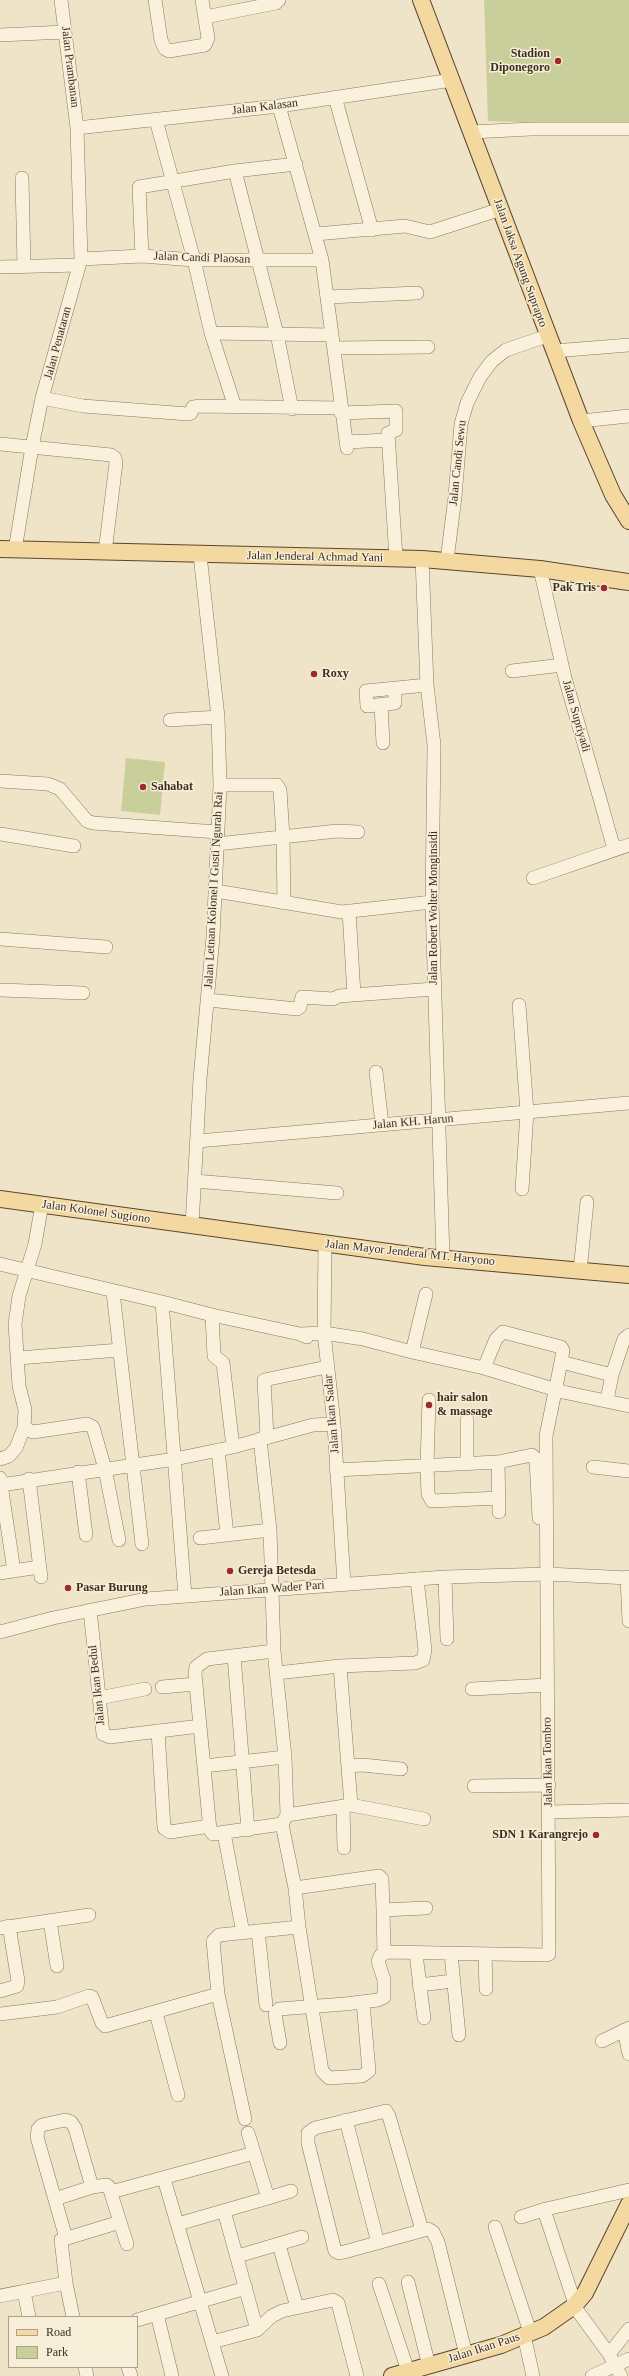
<!DOCTYPE html>
<style>
body{margin:0}
#map{position:relative;width:629px;height:2376px;overflow:hidden;background:#f0e4c8;font-family:Georgia,serif}
canvas{display:block}
.legend{position:absolute;left:8px;top:2316px;width:130px;height:52px;box-sizing:border-box;background:#f7eed8;border:1px solid #ada18e;margin:0;padding:5px 7px;list-style:none;font-size:12px;color:#3d2e20}
.legend li{display:flex;align-items:center;gap:8px;height:20px}
.legend b{width:20px;border:1px solid #ada18e}
</style>
<div id="map">
<canvas width="629" height="2376"></canvas>
<ul class="legend">
<li><b style="height:5px;background:#f3d9a0"></b>Road</li>
<li><b style="height:11px;background:#c9cf9b"></b>Park</li>
</ul>
</div>
<script>
const ctx = document.querySelector('canvas').getContext('2d');
ctx.lineJoin = 'round';
function fillPath(path, color) { ctx.fillStyle = color; ctx.fill(path, 'evenodd'); }
const poly = rows => new Path2D(rows.map(r => 'M' + r).join(''));
function trace(path, color, width, dash) { ctx.strokeStyle = color; ctx.lineWidth = width; ctx.lineCap = dash ? 'butt' : 'round'; ctx.setLineDash(dash || []); ctx.stroke(path); }
function write(font, color, halo, rows, align = 'center') {
  ctx.font = font + ' Georgia,serif'; ctx.lineWidth = 3; ctx.setLineDash([]); ctx.textBaseline = 'middle'; ctx.strokeStyle = halo; ctx.fillStyle = color; for (const [text, x, y, turn = 0] of rows) {
    ctx.save(); ctx.translate(x, y); ctx.rotate((+turn || 0) * Math.PI / 180); ctx.textAlign = isNaN(turn) ? turn : align; if (halo) ctx.strokeText(text, 0, 0); ctx.fillText(text, 0, 0); ctx.restore();
  }
}
const green = poly([
 [484,0,629,0,629,126,488,121],
 [126,758,165,762,160,815,121,811]
]);
const minor = poly([
 [155,0,161,40,165,49,169,51,205,45,208,38,202,0],
 [205,17,276,3,279,0],
 [0,35,65,32],
 [335,97,372,230],
 [279,106,322,260,347,448],
 [156,120,194,260,211,333,235,407],
 [77,128,279,106,452,80],
 [471,132,531,129,629,129],
 [235,171,277,334,292,409],
 [22,178,24,267],
 [316,234,405,226,430,232,501,209],
 [142,256,139,187,235,171,296,164],
 [81,259,142,256,194,260,322,260],
 [0,267,79,265],
 [328,297,417,293],
 [211,333,332,335],
 [334,348,428,347],
 [554,351,629,345],
 [42,398,83,406,188,414,191,413,193,407,198,406,340,408],
 [341,413,396,411,396,430,388,433,396,558],
 [581,421,629,416],
 [346,442,388,440],
 [0,444,111,455,115,458,116,463,105,552],
 [15,550,32,447,42,398,81,259,77,128,61,0],
 [422,559,427,685,434,745,432,902,443,1258],
 [447,560,455,497,461,424,467,403,480,377,492,361,506,350,547,336],
 [540,569,565,678,602,806,612,842,617,849],
 [512,671,562,665],
 [395,689,395,703,367,706,366,691,427,685],
 [381,705,383,743],
 [170,720,218,717],
 [0,781,48,784,60,789,87,821,93,823,217,832],
 [220,785,277,785,280,790,283,837,284,903],
 [0,834,74,846],
 [217,844,337,831,358,832],
 [533,878,629,845],
 [216,891,342,912,432,902],
 [349,911,354,995],
 [0,939,106,947],
 [0,990,83,993],
 [208,1000,297,1009,300,1007,302,997,333,999,339,996,434,989],
 [519,1005,527,1112,522,1189],
 [376,1072,382,1124],
 [198,1141,629,1103],
 [195,1181,337,1193],
 [192,1226,200,1079,213,937,220,785,218,717,200,555],
 [325,1244,324,1333,334,1424,344,1584],
 [0,1264,162,1302,212,1315,300,1334,307,1337],
 [580,1271,587,1202],
 [113,1292,142,1544],
 [162,1302,185,1596],
 [212,1315,214,1356,223,1363,233,1447],
 [300,1334,324,1333,363,1339,412,1352,484,1368,563,1392,629,1406],
 [412,1352,426,1294],
 [18,1358,120,1350],
 [484,1368,496,1339,503,1332,561,1347,563,1350,561,1362],
 [429,1400,427,1466,428,1494,432,1501,499,1498],
 [607,1400,612,1375,624,1339,629,1335],
 [24,1428,33,1432,87,1424,93,1427,105,1469,119,1540],
 [267,1437,264,1380,327,1367],
 [260,1439,270,1530,274,1651,285,1757,287,1815,282,1824,295,1888,299,1927,322,2071,329,2078,362,2076,369,2071,363,2002],
 [218,1450,227,1535],
 [0,1459,9,1456,16,1448,24,1428,25,1410,19,1386,15,1324,19,1296,35,1244,42,1204],
 [498,1462,499,1512],
 [467,1464,467,1420],
 [593,1467,629,1471],
 [336,1470,498,1462,532,1455,536,1459,539,1518],
 [78,1472,86,1535],
 [0,1478,14,1571],
 [29,1479,41,1577],
 [1,1485,175,1459,233,1447,313,1425,334,1424],
 [200,1538,270,1530],
 [0,1573,39,1567],
 [445,1577,447,1639],
 [627,1577,629,1621],
 [90,1610,103,1734,110,1737,200,1726],
 [0,1632,53,1618,146,1599,445,1577,548,1574,629,1578],
 [274,1651,207,1659,196,1667,195,1674,210,1830,213,1834,219,1833,282,1824],
 [234,1656,248,1830],
 [340,1666,351,1805],
 [277,1673,340,1666,415,1663,423,1660,425,1650,417,1579],
 [162,1687,196,1684],
 [472,1689,547,1685],
 [99,1698,145,1689],
 [158,1731,164,1828,170,1832,210,1826],
 [204,1766,285,1757],
 [348,1766,363,1765,401,1769],
 [474,1786,549,1785],
 [343,1807,344,1848],
 [549,1812,629,1810],
 [287,1815,351,1805,424,1819],
 [224,1833,243,1933],
 [295,1888,379,1876,382,1879,383,1910,426,1908],
 [383,1910,384,1954],
 [50,1921,57,1966],
 [0,1928,89,1915],
 [258,1931,266,2005],
 [416,1954,424,2018],
 [451,1954,459,2035],
 [485,1954,486,1989],
 [419,1985,453,1981],
 [0,1991,17,1986,18,1981,9,1926],
 [156,2013,178,2095],
 [0,2014,57,2007,89,1996,92,1997,102,2023,105,2026,218,1994],
 [624,2030,629,2054],
 [602,2041,629,2028],
 [280,2043,275,2014,279,2009,345,2004,378,2000,384,1997,384,1980,378,1961,381,1955,388,1952,546,1955,549,1954,546,1436,561,1362,612,1375],
 [245,2119,218,1994,213,1941,219,1935,299,1927],
 [346,2120,378,2243],
 [164,2179,222,2376],
 [111,2192,254,2153],
 [268,2198,291,2191],
 [55,2199,92,2187,107,2185,109,2187,127,2244],
 [544,2210,575,2304],
 [224,2211,257,2330],
 [521,2217,546,2209,629,2190],
 [178,2224,268,2198,248,2133],
 [495,2227,530,2332],
 [422,2230,389,2116,386,2111,315,2128,308,2133,308,2143,335,2251,339,2253,344,2252,428,2229,433,2232,438,2242,466,2355],
 [66,2238,37,2137,38,2129,42,2125,65,2120,71,2122,75,2128,92,2187],
 [279,2245,297,2307],
 [238,2256,302,2237],
 [408,2282,429,2366],
 [379,2284,408,2371,415,2376],
 [24,2291,29,2317],
 [0,2296,66,2283],
 [574,2306,609,2354,621,2376],
 [157,2314,172,2376],
 [73,2317,66,2283,61,2240,120,2222],
 [137,2320,246,2288],
 [524,2335,533,2376],
 [212,2342,257,2330,272,2316,282,2311,333,2300,338,2303,357,2376],
 [609,2354,629,2329],
 [85,2367,87,2376],
 [128,2367,131,2376],
 [592,2376,629,2359]
]);
const major = poly([
 [421,0,581,421,613,495,629,521],
 [0,549,422,559,540,569,629,582],
 [0,1199,425,1257,629,1275],
 [392,2376,501,2345,544,2327,574,2306,585,2293,629,2204]
]);
const markers = [
 [558,61,4,"#9e2a2b"],
 [604,588,4,"#9e2a2b"],
 [314,674,4,"#9e2a2b"],
 [143,787,4,"#9e2a2b"],
 [429,1405,4,"#9e2a2b"],
 [230,1571,4,"#9e2a2b"],
 [68,1588,4,"#9e2a2b"],
 [596,1835,4,"#9e2a2b"]
];
const poiNames = [
 ["Stadion",550,54,"right"],
 ["Diponegoro",550,68,"right"],
 ["Pak Tris",596,588,"right"],
 ["Roxy",322,674],
 ["Sahabat",151,787],
 ["hair salon",437,1398],
 ["& massage",437,1412],
 ["Gereja Betesda",238,1571],
 ["Pasar Burung",76,1588],
 ["SDN 1 Karangrejo",588,1835,"right"]
];
const streetNames = [
 ["Jalan Prambanan",70,67,83],
 ["Jalan Kalasan",265,107,-7],
 ["Jalan Candi Plaosan",202,258,2],
 ["Jalan Jaksa Agung Suprapto",520,263,70],
 ["Jalan Penataran",58,343,-75],
 ["Jalan Candi Sewu",458,463,-84],
 ["Jalan Jenderal Achmad Yani",315,557,1],
 ["Jalan Supriyadi",576,716,74],
 ["Jalan Letnan Kolonel I Gusti Ngurah Rai",214,890,-87],
 ["Jalan Robert Wolter Monginsidi",434,908,-90],
 ["Jalan KH. Harun",413,1122,-5],
 ["Jalan Kolonel Sugiono",96,1212,8],
 ["Jalan Mayor Jenderal MT. Haryono",410,1253,6],
 ["Jalan Ikan Sadar",332,1414,-95],
 ["Jalan Ikan Wader Pari",272,1589,-4],
 ["Jalan Ikan Bedul",97,1685,-96],
 ["Jalan Ikan Tombro",548,1762,-91],
 ["Jalan Ikan Paus",484,2348,-18]
];
fillPath(green, '#c9cf9b');
trace(minor, '#8d765c', 14);
trace(major, '#5b4430', 18);
trace(minor, '#faf1dc', 13);
trace(major, '#f3d9a0', 16);
for (const [x, y, r, color] of markers) { const dot = new Path2D(); dot.arc(x, y, r, 0, 2 * Math.PI); ctx.fillStyle = color; ctx.fill(dot); trace(dot, '#f7eed8', 1.5); }
write('bold 12px', '#3d2e20', '#f7eed8', poiNames, 'left');
write('12px', '#3d2e20', '#f7eed8', streetNames);
</script>
